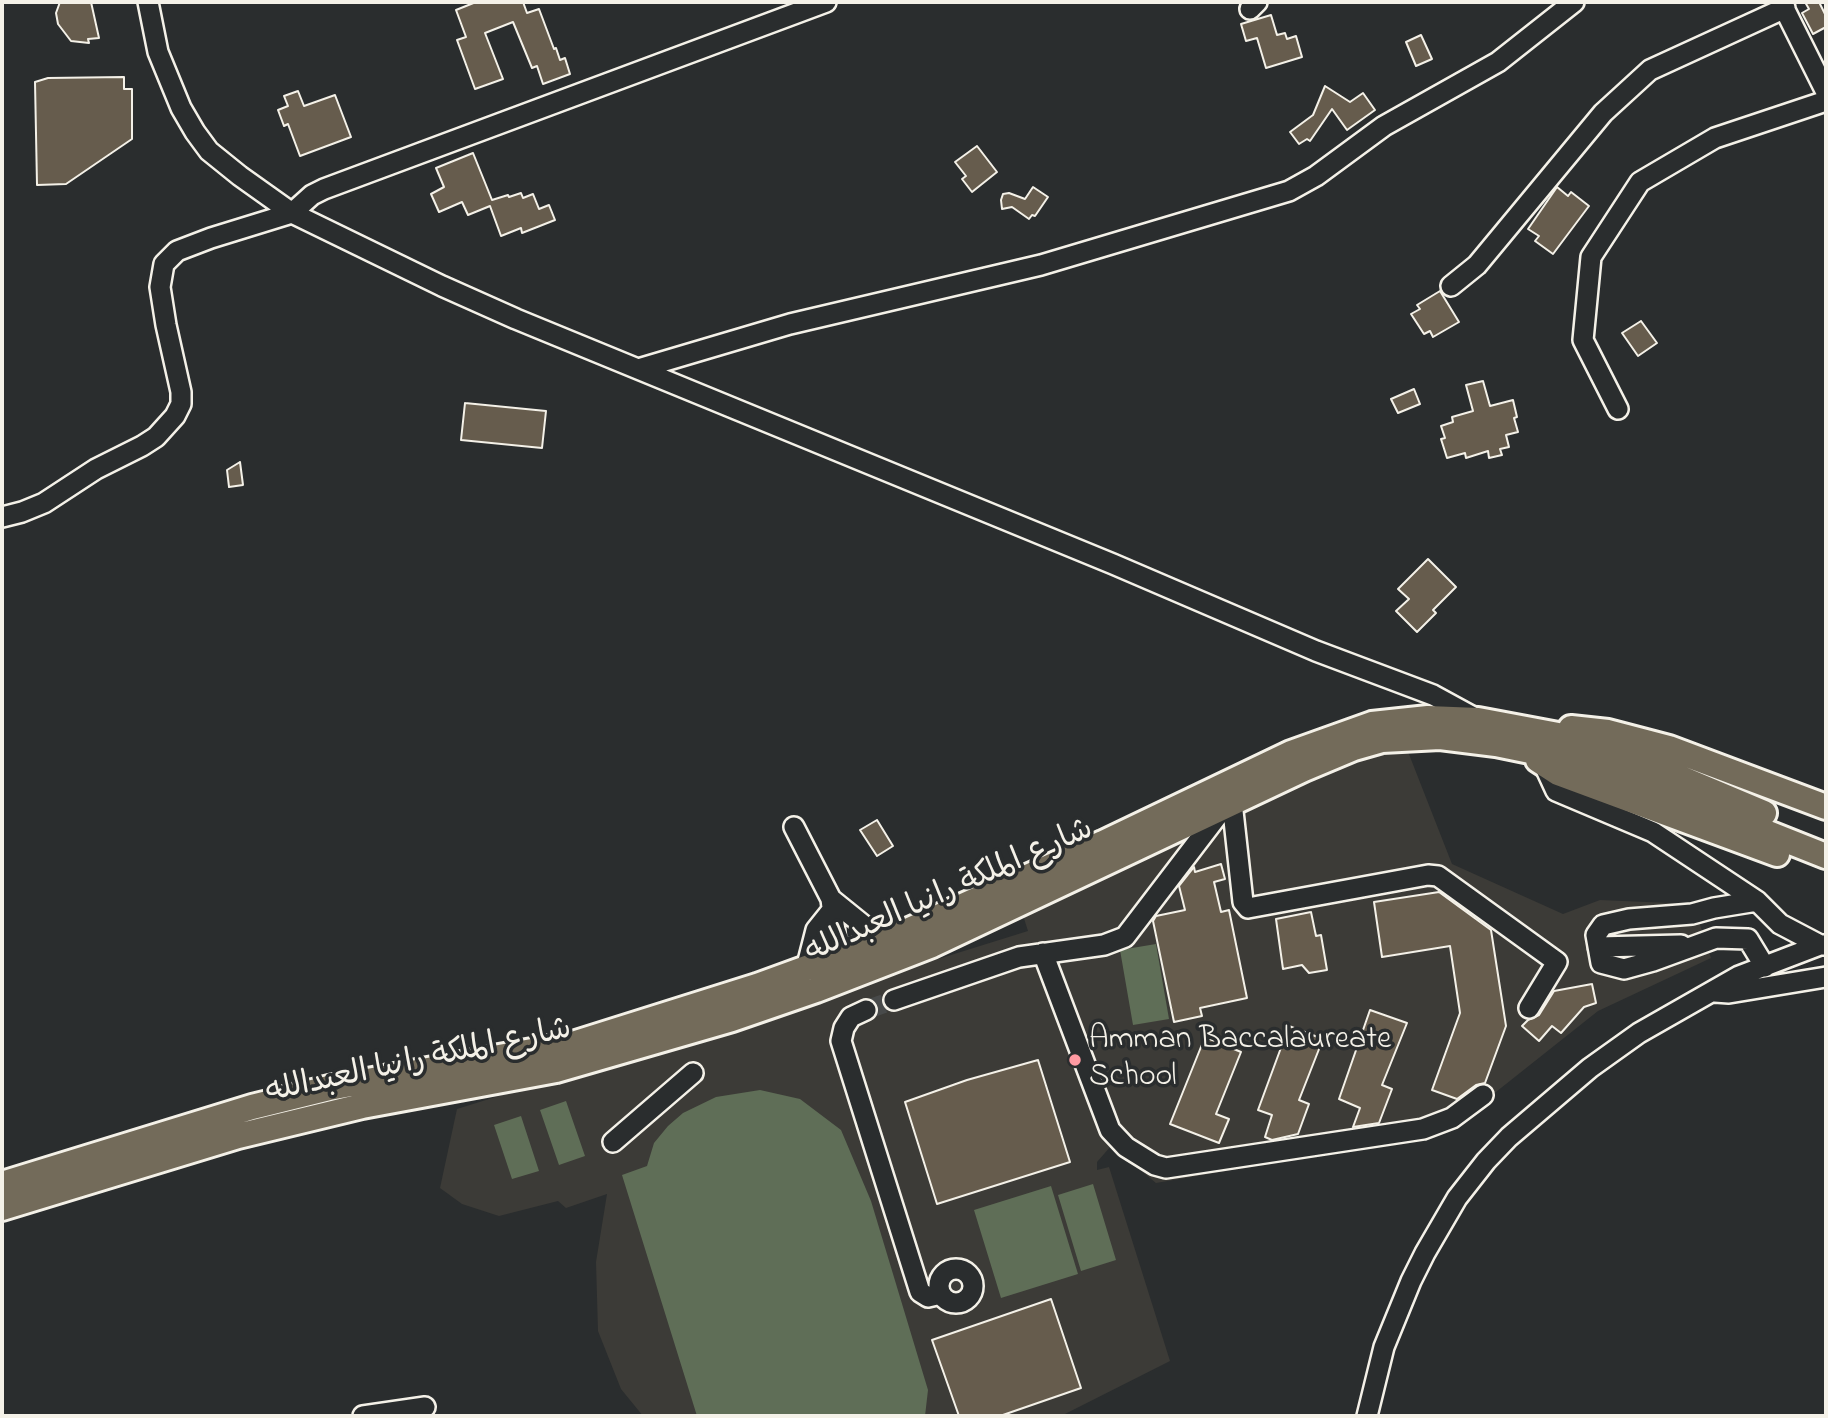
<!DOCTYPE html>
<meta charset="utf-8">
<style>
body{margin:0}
#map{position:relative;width:1828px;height:1418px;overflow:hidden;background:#2a2d2e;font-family:"Indie Flower",sans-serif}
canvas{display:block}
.frame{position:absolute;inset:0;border:4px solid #f4f1e8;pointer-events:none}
</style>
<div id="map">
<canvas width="1828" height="1418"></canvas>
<div class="frame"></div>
</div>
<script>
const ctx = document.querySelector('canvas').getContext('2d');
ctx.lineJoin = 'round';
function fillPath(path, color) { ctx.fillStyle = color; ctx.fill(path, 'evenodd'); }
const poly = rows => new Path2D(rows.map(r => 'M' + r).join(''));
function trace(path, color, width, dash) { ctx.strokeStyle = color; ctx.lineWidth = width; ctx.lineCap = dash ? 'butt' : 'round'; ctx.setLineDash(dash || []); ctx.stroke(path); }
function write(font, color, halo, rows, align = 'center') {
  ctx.font = font + ' "Indie Flower","Playpen Sans Arabic",sans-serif'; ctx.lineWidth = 7; ctx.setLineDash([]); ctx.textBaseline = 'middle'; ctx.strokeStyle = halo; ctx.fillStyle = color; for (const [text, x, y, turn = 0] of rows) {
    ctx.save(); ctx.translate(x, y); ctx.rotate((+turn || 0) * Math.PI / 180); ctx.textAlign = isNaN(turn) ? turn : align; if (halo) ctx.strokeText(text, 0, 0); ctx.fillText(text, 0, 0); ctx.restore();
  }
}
const built = poly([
 [1376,741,1405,744,1452,864,1563,914,1600,900,1693,904,1711,958,1598,1011,1443,1134,1156,1183,1111,1146,1097,1162,1097,1170,1109,1167,1170,1361,1061,1416,643,1416,621,1389,598,1331,596,1262,607,1194,566,1208,558,1201,499,1216,462,1204,440,1188,457,1109,1028,931,1020,906]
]);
const green = poly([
 [1156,944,1169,1019,1133,1025,1120,950],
 [760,1090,800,1099,841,1130,871,1201,928,1390,925,1416,697,1416,622,1175,647,1166,654,1143,668,1126,683,1113,716,1097],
 [566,1101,585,1156,559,1165,540,1110],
 [521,1116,539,1171,512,1179,494,1125],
 [1093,1184,1116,1260,1081,1271,1058,1195],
 [1051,1186,1078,1274,1001,1298,974,1210]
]);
const building = poly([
 [60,2,91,2,99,38,88,39,89,43,71,41,58,24,56,13,60,2],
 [476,2,523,2,527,13,539,9,554,49,556,48,560,60,565,58,570,74,543,84,537,66,532,68,513,22,485,33,503,79,475,89,457,40,466,37,456,10,476,2],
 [1805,2,1819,2,1826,16,1826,27,1813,34,1802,13,1809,9,1805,2],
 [1271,15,1277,35,1285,33,1287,39,1296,36,1302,57,1266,68,1257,38,1246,41,1241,24,1271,15],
 [1421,35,1432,59,1416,66,1406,42,1421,35],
 [124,77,124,89,132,89,132,139,66,184,37,185,35,82,48,78,124,77],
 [1325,86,1350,102,1363,93,1375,110,1347,130,1332,109,1310,141,1307,139,1299,144,1290,132,1313,115,1325,86],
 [298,91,304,106,335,95,351,137,300,156,288,124,284,126,278,110,288,106,284,96,298,91],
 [977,146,997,172,972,192,962,179,966,176,955,162,977,146],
 [473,153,492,200,508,195,509,197,521,193,523,198,533,194,539,209,549,205,555,220,522,233,521,228,501,236,490,206,468,215,462,202,439,212,431,194,444,187,436,168,473,153],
 [1033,187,1048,197,1035,216,1032,215,1029,219,1012,207,1002,209,1001,200,1003,194,1009,193,1025,199,1033,187],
 [1557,187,1568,196,1571,192,1589,206,1553,254,1535,241,1539,236,1528,229,1557,187],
 [1440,291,1459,322,1433,337,1430,331,1424,334,1411,314,1420,309,1417,305,1440,291],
 [1641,321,1657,343,1638,356,1622,333,1641,321],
 [1483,381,1490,406,1513,400,1517,417,1514,418,1518,432,1506,435,1509,447,1500,449,1502,455,1489,458,1488,451,1466,458,1465,453,1447,458,1441,439,1445,438,1441,426,1453,422,1452,417,1473,411,1466,385,1483,381],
 [1414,389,1420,404,1398,413,1391,399,1414,389],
 [465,403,546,411,542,448,461,440,465,403],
 [240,462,243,485,229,487,227,470,240,462],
 [1428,559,1456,587,1433,610,1436,613,1417,632,1396,611,1409,599,1398,589,1428,559],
 [877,820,893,846,877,856,860,830,877,820],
 [1221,864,1225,879,1214,882,1221,912,1229,910,1247,998,1200,1008,1202,1016,1174,1022,1153,921,1156,916,1185,910,1179,886,1194,867,1195,872,1221,864],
 [1439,892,1491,930,1506,1026,1485,1083,1476,1085,1457,1099,1432,1090,1460,1013,1450,946,1382,957,1374,902,1439,892],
 [1311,912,1316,936,1321,935,1327,970,1309,973,1302,965,1283,969,1276,919,1311,912],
 [1592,984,1596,1003,1584,1007,1561,1033,1552,1026,1539,1041,1522,1026,1528,1020,1539,1015,1554,991,1592,984],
 [1370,1010,1407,1023,1382,1085,1392,1089,1379,1123,1353,1127,1360,1108,1339,1099,1370,1010],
 [1289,1026,1323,1039,1299,1100,1309,1104,1298,1134,1272,1140,1265,1137,1272,1115,1258,1110,1289,1026],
 [1205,1037,1241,1052,1216,1114,1229,1119,1219,1143,1170,1124,1205,1037],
 [1038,1060,1070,1162,937,1204,905,1102,967,1080,1038,1060],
 [1051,1299,1081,1388,1000,1416,959,1416,932,1340,1051,1299]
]);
const minorTunnel = poly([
 [866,1010,894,1000]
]);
const minor = poly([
 [148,2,158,52,181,108,195,132,209,151,240,176,292,213,442,286,516,319,1113,564,1316,651,1433,695,1477,719],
 [1781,2,1826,92],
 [1250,9,1257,2],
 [1451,286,1477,265,1603,113,1650,70,1785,8],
 [638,369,790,324,1041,265,1289,191,1316,176,1384,126,1498,62,1574,2],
 [1618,409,1583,340,1591,257,1640,182,1715,138,1826,101],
 [2,517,22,512,44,503,96,469,142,446,156,437,175,416,181,404,181,392,166,325,160,287,164,264,177,251,211,238,292,213,312,195,324,189,826,2],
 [1544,765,1556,791,1653,832,1757,901,1780,924,1820,945],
 [1232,802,1243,902,1248,908,1428,875,1438,876,1557,962,1529,1008],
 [794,827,831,899,838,958],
 [831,899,883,941],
 [1757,901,1714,908,1692,914,1629,919,1603,925,1596,935,1601,963,1624,969,1653,961,1716,938,1748,939,1765,967],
 [1598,947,1681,945],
 [1043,953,1110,1130,1126,1147,1155,1165,1166,1168,1423,1129,1452,1118,1483,1095],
 [806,969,816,930,832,910],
 [1715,992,1729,993,1826,977],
 [894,1000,1019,957,1104,945,1125,937,1225,806],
 [866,1010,851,1017,844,1028,841,1041,920,1292,928,1297,941,1294],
 [613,1142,693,1073],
 '939 1286a17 17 0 1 1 34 0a17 17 0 1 1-34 0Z',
 [363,1416,425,1407],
 [1367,1416,1384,1347,1411,1281,1425,1253,1457,1198,1486,1161,1509,1137,1590,1068,1639,1033,1739,976,1820,945,1826,945]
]);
const major = poly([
 [1571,728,1608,732,1669,748,1826,807],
 [1538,760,1558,773,1777,854],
 [2,1184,252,1107,329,1088,576,1043,757,986,905,932,1103,843,1291,753,1372,724,1428,718,1478,720,1558,735,1650,765,1764,813],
 [2,1208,238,1136,362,1106,556,1070,732,1019,816,990,932,945,1304,769,1354,748,1382,740,1440,737,1496,744,1574,760,1622,775,1826,856]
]);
const markers = [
 [1075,1060,7,"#ff9aa2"]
];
const streetNames = [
 ["شارع الملكة رانيا العبدالله",950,893,-24],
 ["شارع الملكة رانيا العبدالله",419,1063,-12]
];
const poiNames = [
 ["Amman Baccalaureate",1089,1042],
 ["School",1089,1079]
];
fillPath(built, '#3c3b37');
fillPath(green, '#5f6e57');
fillPath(building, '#665c4d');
trace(building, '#f4f1e8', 2);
trace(minorTunnel, '#484a4a', 19, [19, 10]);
trace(minor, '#f4f1e8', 24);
trace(major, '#f4f1e8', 30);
trace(minor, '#2a2d2e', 19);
trace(major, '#736b5a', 24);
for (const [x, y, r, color] of markers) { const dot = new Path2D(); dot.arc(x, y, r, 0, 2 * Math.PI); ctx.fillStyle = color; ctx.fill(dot); trace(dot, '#2a2d2e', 2.5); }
write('32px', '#f4f1e8', '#2a2d2e', streetNames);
write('32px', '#f4f1e8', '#2a2d2e', poiNames, 'left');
</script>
